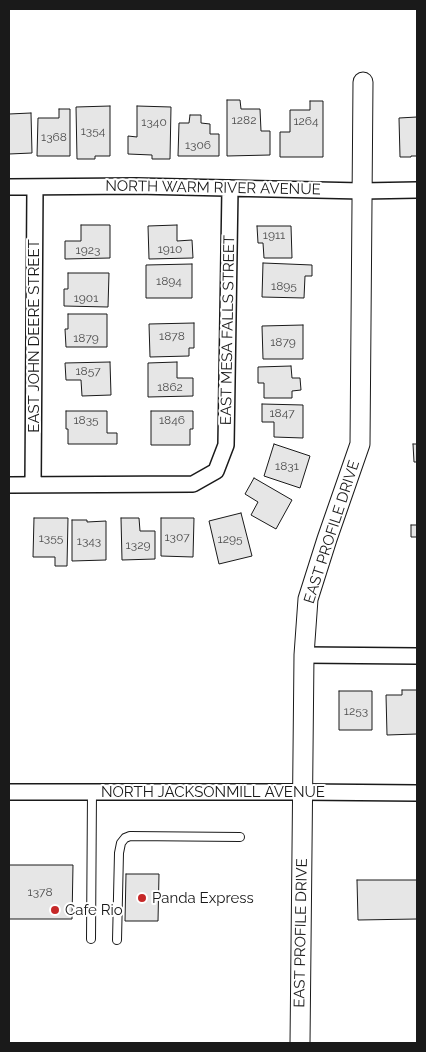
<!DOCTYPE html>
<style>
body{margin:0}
#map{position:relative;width:426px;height:1052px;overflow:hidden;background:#fff;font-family:Raleway,sans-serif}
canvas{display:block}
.frame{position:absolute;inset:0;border:10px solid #1a1a1a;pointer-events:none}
</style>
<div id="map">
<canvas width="426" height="1052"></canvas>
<div class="frame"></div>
</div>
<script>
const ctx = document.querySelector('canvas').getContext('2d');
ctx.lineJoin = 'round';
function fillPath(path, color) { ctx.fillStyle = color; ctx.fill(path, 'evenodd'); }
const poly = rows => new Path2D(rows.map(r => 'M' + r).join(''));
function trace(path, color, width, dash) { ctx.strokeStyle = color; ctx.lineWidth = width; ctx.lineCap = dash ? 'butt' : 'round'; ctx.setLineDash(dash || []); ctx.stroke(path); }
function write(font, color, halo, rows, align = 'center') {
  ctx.font = font + ' Raleway,sans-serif'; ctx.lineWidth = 4; ctx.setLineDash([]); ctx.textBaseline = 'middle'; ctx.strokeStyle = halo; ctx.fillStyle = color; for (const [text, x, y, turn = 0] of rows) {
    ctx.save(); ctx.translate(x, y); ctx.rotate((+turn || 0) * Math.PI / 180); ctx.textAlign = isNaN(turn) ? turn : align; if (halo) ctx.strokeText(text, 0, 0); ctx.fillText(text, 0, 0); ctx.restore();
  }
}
const building = poly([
 [227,100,240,100,241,109,260,109,261,131,270,131,270,155,227,156,227,100],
 [310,101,323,101,323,157,280,157,280,132,290,132,290,110,310,110,310,101],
 [110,106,110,156,95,156,95,159,77,159,76,107,110,106],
 [137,106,171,107,170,159,152,159,152,155,128,154,128,136,137,137,137,106],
 [59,109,70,109,70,156,37,156,38,118,59,118,59,109],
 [31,113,32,153,9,154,9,114,31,113],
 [190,115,201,115,201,123,210,124,210,134,219,134,219,156,178,156,179,123,189,123,190,115],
 [417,117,417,156,411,156,411,157,400,157,399,118,417,117],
 [81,225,110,225,110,258,65,259,65,241,81,241,81,225],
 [177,225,177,241,192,240,193,258,149,259,148,226,177,225],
 [257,226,291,226,292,258,264,258,263,243,258,243,257,226],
 [263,263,312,265,312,276,305,276,304,298,262,297,263,263],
 [192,264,192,298,146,298,146,265,192,264],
 [68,273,109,273,108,307,64,306,64,289,68,289,68,273],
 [68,314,107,314,107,347,66,347,65,329,68,329,68,314],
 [194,323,194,348,189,348,189,356,150,357,149,324,194,323],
 [303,325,303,359,263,359,262,326,303,325],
 [110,362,111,395,82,396,81,380,66,380,65,363,110,362],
 [177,362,177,378,193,378,193,396,148,397,148,363,177,362],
 [291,366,292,378,300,378,301,390,292,391,292,398,264,398,264,383,258,383,258,367,291,366],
 [262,404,303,405,303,438,274,437,274,422,262,422,262,404],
 [66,411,107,411,107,433,117,433,117,444,68,444,68,429,66,429,66,411],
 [151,411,193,411,193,429,190,429,190,445,151,445,151,411],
 [274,444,310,456,300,488,264,476,274,444],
 [413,444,417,444,417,462,414,462,413,444],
 [254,478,292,500,276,529,251,515,258,502,245,494,254,478],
 [241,513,252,556,219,564,209,521,241,513],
 [34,518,68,518,67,566,55,566,55,557,33,557,34,518],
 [121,518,139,518,140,531,155,531,155,559,122,560,121,518],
 [161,518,194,518,193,557,161,556,161,518],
 [72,520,87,520,87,522,106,521,106,560,72,561,72,520],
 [411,525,417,525,417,537,411,537,411,525],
 [402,690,417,690,417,734,387,735,386,695,402,695,402,690],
 [339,691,372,691,372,730,339,730,339,691],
 [9,865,73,865,72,919,9,919,9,865],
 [126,874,159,874,158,921,125,921,126,874],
 [357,880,417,880,417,919,358,920,357,880]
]);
const service = poly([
 [91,939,92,792],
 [117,940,119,853,121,843,125,838,130,836,240,837]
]);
const minor = poly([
 [9,187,136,186,362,191,417,190],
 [9,485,193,484,216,471,226,445,230,188],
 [33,485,35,187],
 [304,655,417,656],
 [9,792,302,792,417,793]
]);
const tertiary = poly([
 [300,1043,304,655,308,599,327,539,360,444,363,82]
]);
const markers = [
 [142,898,5,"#c62828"],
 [55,910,5,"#c62828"]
];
const numberNames = [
 ["1282",244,120],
 ["1264",306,121],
 ["1340",154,122],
 ["1354",93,131],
 ["1368",54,137],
 ["1306",198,145],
 ["1911",274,235],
 ["1910",170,249],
 ["1923",88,250],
 ["1894",169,281],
 ["1895",284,286],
 ["1901",86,298],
 ["1878",172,336],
 ["1879",86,338],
 ["1879",283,342],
 ["1857",88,371],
 ["1862",170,387],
 ["1847",282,413],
 ["1835",86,420],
 ["1846",172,420],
 ["1831",287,466],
 ["1307",177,537],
 ["1355",51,538],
 ["1295",230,539],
 ["1343",89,541],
 ["1329",138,545],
 ["1253",356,711],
 ["1378",40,892]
];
const streetNames = [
 ["NORTH WARM RIVER AVENUE",213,188,1],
 ["EAST MESA FALLS STREET",228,330,-89],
 ["EAST JOHN DEERE STREET",34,336,-90],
 ["EAST PROFILE DRIVE",332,532,-72],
 ["NORTH JACKSONMILL AVENUE",213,792],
 ["EAST PROFILE DRIVE",301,933,-89]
];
const poiNames = [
 ["Panda Express",152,898],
 ["Cafe Rio",65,910]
];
fillPath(building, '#e6e6e6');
trace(building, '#1a1a1a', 1);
trace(service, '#1a1a1a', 10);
trace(minor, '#1a1a1a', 18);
trace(tertiary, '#1a1a1a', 21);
trace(service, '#fff', 8);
trace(minor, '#fff', 15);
trace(tertiary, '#fff', 19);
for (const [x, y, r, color] of markers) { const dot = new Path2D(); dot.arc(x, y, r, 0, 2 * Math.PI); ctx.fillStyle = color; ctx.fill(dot); trace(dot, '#fff', 2); }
write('12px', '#4d4d4d', null, numberNames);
write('15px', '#1a1a1a', '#fff', streetNames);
write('15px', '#1a1a1a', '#fff', poiNames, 'left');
</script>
